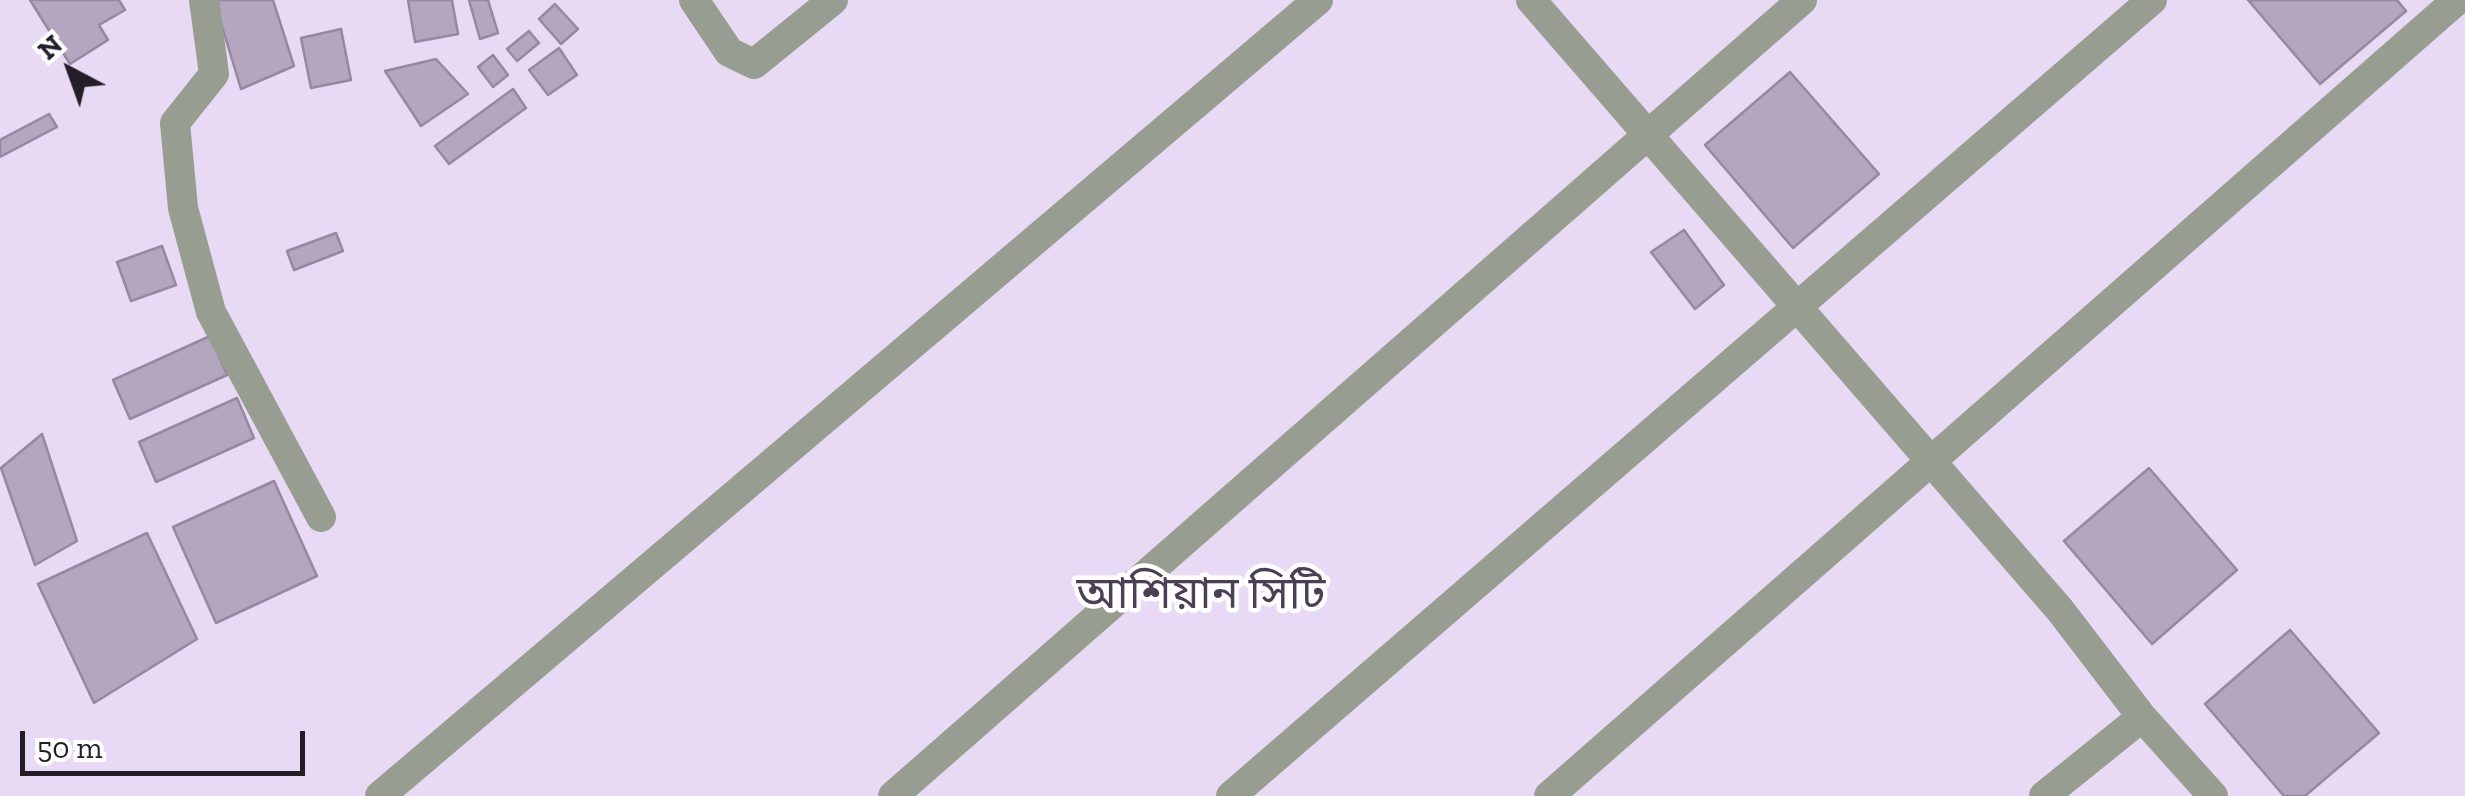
<!DOCTYPE html>
<meta charset="utf-8">
<style>
body{margin:0}
#map{position:relative;width:2465px;height:796px;overflow:hidden;background:#e8daf4;font-family:"Zilla Slab",serif}
canvas{display:block}
.north{position:absolute;left:20px;top:20px;width:100px;height:100px;-webkit-text-stroke:8px #fff;paint-order:stroke;rotate:319deg;font-size:28px;font-weight:700;line-height:40px;text-align:center;color:#231e27}
.north::after{content:'';display:block;margin:auto;width:35px;height:45px;background:#231e27;clip-path:polygon(50% 0,100% 100%,50% 72%,0 100%)}
.scale{position:absolute;left:20px;top:731px;width:285px;height:45px;box-sizing:border-box;border:5px solid #231e27;border-top:0;padding-left:12px;font-size:30px;line-height:35px;white-space:nowrap;color:#231e27;-webkit-text-stroke:8px #fff;paint-order:stroke}
</style>
<div id="map">
<canvas width="2465" height="796"></canvas>
<div class="north">N</div>
<div class="scale">50 m</div>
</div>
<script>
const ctx = document.querySelector('canvas').getContext('2d');
ctx.lineJoin = 'round';
function fillPath(path, color) { ctx.fillStyle = color; ctx.fill(path, 'evenodd'); }
const poly = rows => new Path2D(rows.map(r => 'M' + r).join(''));
function trace(path, color, width, dash) { ctx.strokeStyle = color; ctx.lineWidth = width; ctx.lineCap = dash ? 'butt' : 'round'; ctx.setLineDash(dash || []); ctx.stroke(path); }
function write(font, color, halo, rows, align = 'center') {
  ctx.font = font + ' "Zilla Slab","Noto Sans Bengali",serif'; ctx.lineWidth = 9; ctx.setLineDash([]); ctx.textBaseline = 'middle'; ctx.strokeStyle = halo; ctx.fillStyle = color; for (const [text, x, y, turn = 0] of rows) {
    ctx.save(); ctx.translate(x, y); ctx.rotate((+turn || 0) * Math.PI / 180); ctx.textAlign = isNaN(turn) ? turn : align; if (halo) ctx.strokeText(text, 0, 0); ctx.fillText(text, 0, 0); ctx.restore();
  }
}
const building = poly([
 [30,0,119,0,125,10,99,25,108,40,70,64,30,0],
 [214,0,273,0,294,66,241,89,214,0],
 [408,0,452,0,458,34,415,42,408,0],
 [469,0,488,0,498,33,480,39,469,0],
 [2248,0,2397,0,2406,11,2320,84,2248,0],
 [555,4,578,29,561,44,539,19,555,4],
 [341,29,351,80,311,88,301,38,341,29],
 [529,31,539,43,517,61,507,49,529,31],
 [559,48,577,75,548,95,529,70,559,48],
 [493,55,508,75,493,87,478,67,493,55],
 [436,59,468,94,421,126,385,71,436,59],
 [1790,72,1879,174,1793,248,1705,145,1790,72],
 [513,89,526,108,449,164,435,146,513,89],
 [49,114,57,127,0,157,0,140,49,114],
 [1684,230,1724,285,1695,309,1651,252,1684,230],
 [336,233,343,251,294,270,287,251,336,233],
 [162,246,176,285,131,301,117,262,162,246],
 [210,336,227,375,130,419,113,380,210,336],
 [237,398,254,438,156,482,139,442,237,398],
 [42,434,77,541,35,565,1,468,42,434],
 [2149,468,2237,570,2152,644,2064,541,2149,468],
 [274,481,317,576,216,623,173,527,274,481],
 [147,533,197,639,94,703,38,584,147,533],
 [2290,630,2379,733,2305,796,2284,796,2205,704,2290,630]
]);
const minor = poly([
 [204,0,214,74,175,123,183,208,211,312,321,517],
 [694,0,729,52,754,64,833,0],
 [1531,0,2060,610,2142,717],
 [380,796,1318,0],
 [893,796,1802,0],
 [1231,796,2152,0],
 [1549,796,2457,0],
 [2044,796,2142,717,2213,796]
]);
const quarterNames = [
 ["আশিয়ান সিটি",1201,595]
];
fillPath(building, '#b4a6bf');
trace(building, '#9588a0', 2.5);
trace(minor, '#979d91', 30);
write('45px', '#4b3f54', '#fff', quarterNames);
</script>
